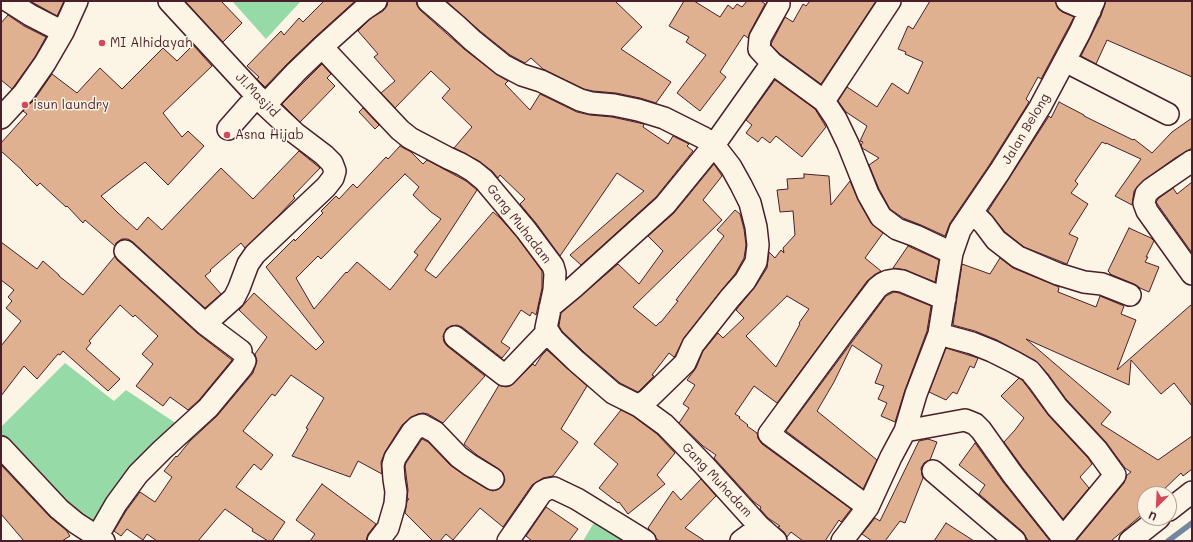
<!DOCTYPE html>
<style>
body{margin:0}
#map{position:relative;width:1193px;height:542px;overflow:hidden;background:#fcf5e5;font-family:Mali,sans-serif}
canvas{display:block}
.frame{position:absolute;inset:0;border:2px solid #4a1f2b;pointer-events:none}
.north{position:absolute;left:1137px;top:486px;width:40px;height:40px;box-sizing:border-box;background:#fcf5e5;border:1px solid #b59f9b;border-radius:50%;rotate:204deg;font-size:11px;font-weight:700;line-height:16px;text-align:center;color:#4a1f2b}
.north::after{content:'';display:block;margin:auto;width:14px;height:18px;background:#d1495b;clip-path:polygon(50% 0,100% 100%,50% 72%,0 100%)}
</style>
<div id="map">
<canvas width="1193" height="542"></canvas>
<div class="frame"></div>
<div class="north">U</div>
</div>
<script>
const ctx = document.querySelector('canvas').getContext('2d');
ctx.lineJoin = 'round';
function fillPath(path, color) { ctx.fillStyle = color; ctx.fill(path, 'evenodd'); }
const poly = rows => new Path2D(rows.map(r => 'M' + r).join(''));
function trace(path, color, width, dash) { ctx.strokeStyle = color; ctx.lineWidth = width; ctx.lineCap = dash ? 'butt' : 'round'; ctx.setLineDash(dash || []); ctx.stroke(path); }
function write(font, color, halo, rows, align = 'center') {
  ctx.font = font + ' Mali,sans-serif'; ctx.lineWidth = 3; ctx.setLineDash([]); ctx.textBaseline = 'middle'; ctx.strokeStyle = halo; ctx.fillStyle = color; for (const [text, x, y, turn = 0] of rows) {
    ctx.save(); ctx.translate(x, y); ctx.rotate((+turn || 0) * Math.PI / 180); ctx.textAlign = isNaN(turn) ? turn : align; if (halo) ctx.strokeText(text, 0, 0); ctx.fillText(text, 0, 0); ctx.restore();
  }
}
const green = poly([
 [232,1,301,1,266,39],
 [65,363,114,401,126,390,177,424,89,529,1,437,1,427],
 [595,521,628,541,583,541]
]);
const stream = poly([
 [1168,541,1192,523]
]);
const building = poly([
 [30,1,64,1,57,16,30,1],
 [185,1,221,1,242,23,223,42,185,1],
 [324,1,355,1,314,38,287,64,265,87,257,79,259,77,247,66,281,31,284,35,299,18,303,22,324,1],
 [388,1,416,1,417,5,420,10,464,49,496,74,508,81,505,84,530,110,540,94,577,112,590,115,612,117,644,124,643,127,668,144,673,136,689,144,687,146,693,151,656,197,581,265,570,255,644,191,617,173,560,256,536,223,520,204,525,199,500,175,498,178,492,171,479,161,454,148,472,127,442,98,450,89,431,71,395,108,381,93,395,81,374,57,378,54,358,31,370,19,383,11,387,6,388,1],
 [446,1,615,1,642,27,621,49,671,82,656,103,640,98,616,93,593,91,584,89,543,69,531,58,525,63,510,55,480,31,446,1],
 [684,1,694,1,720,17,728,5,733,9,737,4,742,7,747,1,761,1,765,4,750,32,748,38,744,35,720,72,726,77,700,111,677,93,706,55,686,42,689,37,669,26,684,1],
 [810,1,876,1,821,84,780,54,771,45,772,42,785,17,793,22,803,4,806,6,810,1],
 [930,1,1055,1,1058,8,1062,12,1074,17,1041,79,1038,77,1026,99,1029,102,990,164,950,223,945,236,921,225,903,218,890,209,879,189,869,165,879,158,862,148,861,145,863,142,860,141,867,126,846,112,838,101,847,87,877,107,892,83,908,94,923,62,905,54,906,52,898,49,908,26,913,29,930,1],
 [1106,1,1192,1,1192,77,1107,40,1096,64,1081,56,1101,16,1106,1],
 [8,15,24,26,46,37,35,57,12,89,1,80,1,23,8,15],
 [193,45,212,66,163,113,182,137,188,131,204,146,168,185,145,162,101,196,118,213,137,230,148,217,162,230,221,168,253,199,299,151,320,168,293,196,295,198,279,215,245,248,241,243,210,270,211,271,205,276,221,294,205,308,133,242,128,239,122,239,116,243,115,246,85,220,83,223,67,206,66,207,40,183,37,186,22,171,22,170,1,151,1,143,27,114,23,111,34,100,52,74,77,93,100,68,122,89,163,48,177,61,193,45],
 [322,64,331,74,327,78,335,86,300,122,282,104,322,64],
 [775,80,815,109,826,127,802,157,776,136,770,143,762,137,758,142,746,133,752,125,746,120,775,80],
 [1059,102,1084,115,1084,116,1133,140,1134,139,1152,153,1172,132,1192,118,1192,148,1175,158,1143,181,1138,186,1134,191,1132,205,1115,196,1141,159,1106,143,1106,144,1102,142,1075,181,1078,184,1071,193,1088,204,1069,234,1078,238,1067,264,1024,247,1005,232,988,211,1010,177,1049,116,1051,118,1059,102],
 [363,108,379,125,375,129,359,112,363,108],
 [400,146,411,152,423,164,427,160,466,181,477,190,425,270,436,278,493,212,500,218,517,237,542,271,542,288,536,315,532,312,530,316,521,310,501,342,510,348,502,358,462,327,457,325,451,326,446,329,443,336,444,342,447,346,485,376,443,423,428,414,423,413,418,414,409,419,402,425,385,452,381,462,382,474,358,461,350,477,292,456,308,429,306,428,324,398,291,375,275,396,272,394,243,431,273,455,261,470,254,464,236,487,285,522,272,541,268,541,252,531,253,529,225,509,198,541,157,541,147,534,143,540,127,529,121,536,114,531,126,511,140,492,155,502,172,477,164,471,176,456,177,457,190,441,217,416,253,373,257,361,255,354,267,337,239,310,254,293,316,350,324,342,266,267,294,239,295,241,323,213,321,211,336,196,339,199,353,184,357,188,386,157,388,159,400,146],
 [405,174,419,187,413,195,431,212,441,219,414,252,418,255,390,290,357,262,347,273,346,272,314,309,296,278,318,256,321,259,405,174],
 [714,164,722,176,703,200,722,220,633,307,656,326,660,322,661,322,678,301,676,300,724,236,717,230,735,210,740,214,744,229,746,245,744,258,735,274,721,291,684,338,675,356,674,357,669,353,652,375,654,376,638,392,620,383,584,352,562,331,559,326,561,313,618,264,639,284,663,251,648,236,674,213,714,164],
 [804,174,829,176,831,205,850,181,858,200,871,223,883,233,865,258,881,271,874,275,867,281,777,403,754,386,735,414,740,417,739,418,748,425,747,426,757,433,758,438,762,444,851,509,841,522,839,520,825,541,803,541,791,532,787,537,784,532,778,527,780,526,768,518,760,509,761,507,754,502,714,458,716,455,703,446,679,423,689,408,683,404,695,385,687,380,696,368,703,351,718,333,723,338,744,318,736,310,755,287,767,268,769,252,775,258,781,250,784,253,783,248,795,235,793,211,780,212,777,190,788,189,787,179,804,178,804,174],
 [787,296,809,309,799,323,800,324,776,367,746,336,787,296],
 [1192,182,1192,253,1158,205,1156,202,1159,198,1173,188,1177,194,1192,182],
 [1129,228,1151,238,1154,241,1146,257,1148,257,1145,262,1159,267,1149,292,1140,288,1134,284,1110,274,1110,273,1108,271,1129,228],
 [1,242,37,269,43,261,59,275,59,276,83,295,115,256,117,260,197,333,232,360,199,400,188,410,170,397,163,406,136,386,153,364,142,354,158,336,135,315,133,317,120,305,89,341,91,343,86,349,120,379,108,391,63,351,60,355,58,354,37,379,24,366,1,396,1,346,21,321,6,308,12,301,8,297,14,290,1,280,1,242],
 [908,246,939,260,935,282,906,270,893,268,908,246],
 [1000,258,1013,268,1059,287,1058,292,1096,307,1100,296,1124,306,1121,314,1136,320,1117,370,1192,304,1192,406,1174,383,1161,394,1131,360,1129,385,1026,339,1111,412,1101,424,1158,460,1192,436,1192,469,1183,476,1181,473,1159,494,1145,494,1145,512,1111,541,1076,541,1124,483,1127,475,1131,472,1125,468,1106,442,1066,399,1048,374,1036,361,997,340,975,331,953,325,962,264,990,274,1000,258],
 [894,292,899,293,931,306,927,331,905,390,895,422,881,416,887,403,878,399,884,386,875,383,882,365,852,345,834,382,817,411,877,460,863,489,786,431,886,296,894,292],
 [946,348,978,358,974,368,970,366,957,394,953,392,946,400,929,392,946,348],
 [547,350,587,386,561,429,578,442,553,476,543,478,532,485,503,527,480,508,453,540,446,534,440,541,433,541,405,513,407,501,409,499,407,499,408,490,405,466,406,463,422,439,428,442,450,465,464,475,487,489,493,491,499,489,503,485,505,480,503,473,499,469,477,455,464,444,499,385,506,387,510,386,514,383,533,364,535,366,542,355,547,350],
 [1019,378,1022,380,1029,389,1048,415,1088,458,1092,464,1080,477,1089,488,1063,519,1023,468,1004,442,1015,430,1024,418,1001,396,1019,378],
 [621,410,633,416,657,434,675,453,657,475,665,484,628,514,619,502,618,503,599,488,618,464,594,444,621,410],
 [928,439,937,442,930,460,924,463,921,468,922,475,923,478,905,523,900,521,885,541,872,541,862,534,875,518,880,521,919,441,928,439],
 [975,443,1003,482,1050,541,1029,541,1027,539,1023,532,979,494,985,485,959,465,975,443],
 [1,465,50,517,66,530,70,536,62,541,24,541,1,514,1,465],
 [701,479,716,496,685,528,705,541,660,541,656,539,655,535,648,528,673,491,681,500,701,479],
 [322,484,376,524,368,534,366,541,310,541,315,534,296,520,322,484],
 [546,507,578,529,569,541,532,541,526,536,546,507],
 [946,523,974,541,934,541,946,523]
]);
const minor = poly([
 [8,1,30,15,63,32],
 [169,1,265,105,295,133,324,155,332,163,335,171,333,178,326,187,255,254,248,264,239,288,234,298,205,324],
 [428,1,456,25,472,40,503,65,522,75,541,81,580,100,591,103,614,105,638,110,664,118,704,138,714,145,731,167,741,185,750,203,756,227,758,245,756,262,745,281,730,298,693,345,685,363,648,399,639,406],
 [779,1,779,4,760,38,759,49,772,63,824,101,836,119,848,144,868,194,881,217,897,229,916,236,952,253],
 [1067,1,1090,11],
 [322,47,400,130,410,138,448,158,461,164,473,171,484,180,526,230,553,266,555,273,554,290,546,328,553,339,576,361,613,393,639,406,665,425,703,464,760,527,776,541],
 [1065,61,1168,114],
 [824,101,890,1],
 [265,105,296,72,322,47,363,10,376,1],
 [1,118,24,93,45,63,63,32,77,1],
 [228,129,257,96],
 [1192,161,1151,189,1146,194,1144,203,1147,211,1192,274],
 [971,214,978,218,984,224,996,240,1018,257,1058,274,1084,282,1102,284,1130,295],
 [125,251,205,324,241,351],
 [550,307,573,288,665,205,714,145,772,63],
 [455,337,504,375,506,375,547,332],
 [905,431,965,420,975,424,981,430,1013,475,1063,538,1115,475,1097,450,1057,407,1039,382,1030,371,1014,362,992,351,972,343,939,334],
 [1,447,59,509,76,523,104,541],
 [933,471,1015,541],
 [868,507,769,434,846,329,877,288,882,284,888,281,894,280,902,281,945,299],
 [1169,510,1192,492],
 [97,537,116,504,138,474,162,450,208,408,242,367,245,361],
 [378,541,388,528,395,504,396,492,394,479,393,465,395,458,412,432,417,427,422,425,435,432,459,457,470,465,493,479],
 [508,541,542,492,548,489,554,488,577,499,645,541],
 [741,541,760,527],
 [842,541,868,507,891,457,905,431,916,394,939,334,952,253,960,230,1000,171,1040,107,1080,32,1094,1],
 [1130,541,1159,518]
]);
const markers = [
 [102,43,4,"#d1495b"],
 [25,105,4,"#d1495b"],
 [227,135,4,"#d1495b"]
];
const poiNames = [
 ["MI Alhidayah",110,43],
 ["isun laundry",33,105],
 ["Asna Hijab",235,135]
];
const streetNames = [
 ["Jl.Masjid",257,95,46],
 ["Jalan Belong",1026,129,-59],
 ["Gang Muhadam",519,224,52],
 ["Gang Muhadam",717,480,47]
];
fillPath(green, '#95daa7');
trace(stream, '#7387a0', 5.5);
fillPath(building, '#e0b191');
trace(building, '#4a1f2b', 1);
trace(minor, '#4a1f2b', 24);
trace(minor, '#fcf5e5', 21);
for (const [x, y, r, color] of markers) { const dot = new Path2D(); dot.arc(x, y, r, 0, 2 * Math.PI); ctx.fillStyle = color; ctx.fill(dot); trace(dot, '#fcf5e5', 1.5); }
write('13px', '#4a1f2b', '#fcf5e5', poiNames, 'left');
write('13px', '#4a1f2b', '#fcf5e5', streetNames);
</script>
